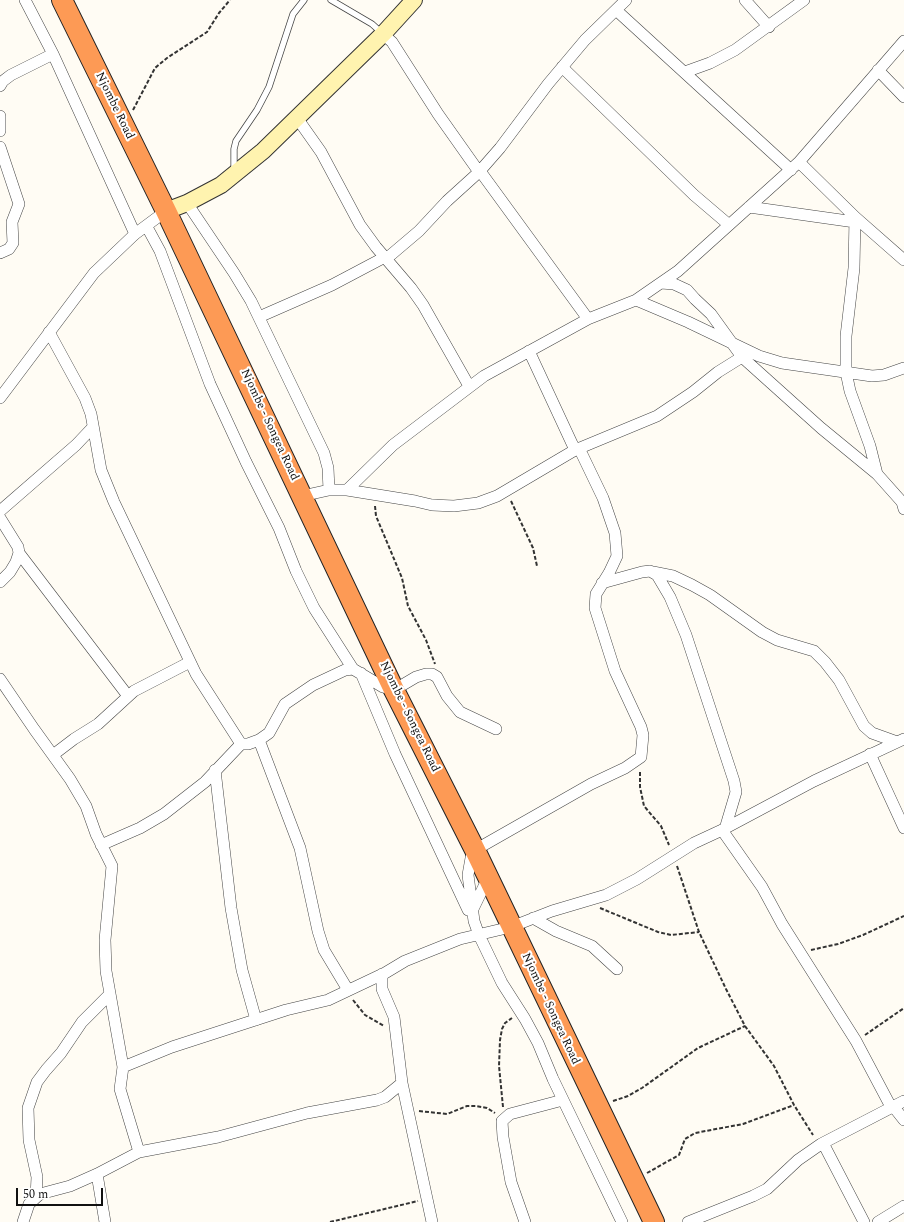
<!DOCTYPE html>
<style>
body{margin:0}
#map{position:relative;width:904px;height:1222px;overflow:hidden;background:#fffcf4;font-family:Spectral,serif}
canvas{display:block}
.scale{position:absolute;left:16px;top:1188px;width:87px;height:18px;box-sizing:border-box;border:2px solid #111;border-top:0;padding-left:5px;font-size:12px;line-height:14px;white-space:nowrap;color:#111;-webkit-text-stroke:3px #fff;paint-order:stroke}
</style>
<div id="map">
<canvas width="904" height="1222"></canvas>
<div class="scale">50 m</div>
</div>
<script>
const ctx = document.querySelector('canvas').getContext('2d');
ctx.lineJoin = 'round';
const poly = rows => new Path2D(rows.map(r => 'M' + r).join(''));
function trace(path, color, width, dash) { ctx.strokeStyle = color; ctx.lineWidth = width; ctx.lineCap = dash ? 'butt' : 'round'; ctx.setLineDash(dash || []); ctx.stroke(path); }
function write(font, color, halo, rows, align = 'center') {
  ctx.font = font + ' Spectral,serif'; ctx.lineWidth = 4; ctx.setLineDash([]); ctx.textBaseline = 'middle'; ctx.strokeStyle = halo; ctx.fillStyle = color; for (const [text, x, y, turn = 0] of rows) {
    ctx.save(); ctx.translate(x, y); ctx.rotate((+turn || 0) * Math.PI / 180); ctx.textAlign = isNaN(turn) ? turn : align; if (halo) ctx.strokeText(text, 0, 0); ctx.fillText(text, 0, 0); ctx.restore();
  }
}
const path = poly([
 [133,110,155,68,167,58,207,32,219,13,230,0],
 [511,501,533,548,537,566],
 [375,506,376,516,402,578,408,606,426,640,435,664],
 [640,772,640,787,644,806,661,826,669,845],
 [677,866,699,932,726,989,745,1026,774,1066,794,1105,813,1135],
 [600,908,658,932,671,935,699,932],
 [811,950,838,944,863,935,904,916],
 [353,1000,365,1015,384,1026],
 [865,1035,904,1008],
 [613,1101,628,1096,642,1088,698,1048,745,1026],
 [503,1107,499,1066,500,1040,502,1029,505,1023,512,1018],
 [419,1111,447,1114,467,1106,476,1106,487,1108,495,1113],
 [647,1173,679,1155,685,1139,695,1133,743,1124,794,1105],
 [330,1222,418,1201]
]);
const lane = poly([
 [331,0,372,24,383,34],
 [234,172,234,149,236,141,257,110,269,87,293,14,304,0]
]);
const street = poly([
 [25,0,53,54,135,234],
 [745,0,769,27],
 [616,10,791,170],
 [383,34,392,42,438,114,479,172],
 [562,67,694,195,728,224],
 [878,70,904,97],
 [685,72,710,63,735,50,804,0],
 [0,86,3,81,11,75,53,54],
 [0,116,0,131],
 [297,118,321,152,360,225,376,247,411,288,423,305,469,386],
 [0,147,19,204,12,222,13,243,9,249,0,253],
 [799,162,855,217,904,260],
 [480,171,588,319],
 [187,203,234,273,251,301,324,453,328,468,329,490],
 [749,207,855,222],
 [855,217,854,268,846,336,846,372,850,391,870,446,877,474],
 [147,227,160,251,210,384,246,462,279,528,296,571,314,608,353,669],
 [386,259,419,231,447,201,479,172,500,148,548,84,585,40,626,0],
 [661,283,674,284,687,290,695,299,711,314,742,357,821,428,877,474,902,502,904,509],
 [636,300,688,322,759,356,782,363,872,376,884,375,904,368],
 [259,317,332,285,385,257],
 [49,332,85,398,91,414,101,470,114,502,196,674,241,744],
 [529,351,575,450],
 [0,398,94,273,135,234,166,211],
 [579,448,603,498,615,533,617,556,609,573,596,594,595,608,615,671,641,727,643,735,641,757,625,768,591,784,475,850,471,858,468,875,474,921,479,935,502,983,525,1019,538,1043,553,1079,622,1222],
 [347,490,393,445,484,376,588,319,636,300,678,271,799,162,904,41],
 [302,496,329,490,347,490,415,501,432,505,454,506,478,503,497,496,575,450,657,416,693,392,718,372,742,357],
 [0,511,76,445,93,427],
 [0,518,18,547,19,553,16,562,10,572,0,582],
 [19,553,128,696],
 [653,572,673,576,692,585,710,595,762,632,777,640,814,651,825,662,839,680,864,726,872,733,897,742],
 [602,583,642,572,650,571,657,575,670,597,686,635,734,781,736,792,725,829],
 [361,673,395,754,468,910],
 [0,679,34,729,70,779,86,806,96,834,112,866,105,940,106,971,123,1067,120,1089,139,1152],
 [259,740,300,848,318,931,324,950,348,990],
 [870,754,904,828],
 [53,755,74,739,98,724,134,691,190,662],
 [215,770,231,908,242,970,256,1020],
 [722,830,762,887,782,924,856,1041,891,1107],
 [101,845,140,828,164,814,205,782,241,744,248,744,259,740,269,733,285,704,313,685,345,670,353,669,383,687,394,690,416,677,426,674,432,674,437,677,447,696,460,712,496,729],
 [472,911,488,878],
 [533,918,556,931,592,946,617,969],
 [382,974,382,989,394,1017,402,1083,432,1222],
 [123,1067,172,1047,286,1010,328,1000,385,973,405,961,460,939,511,927,552,911,606,895,637,879,694,843,722,830,814,781,904,739],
 [893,1106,904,1120],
 [823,1143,864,1222],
 [97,1174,105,1222],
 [36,1197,37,1177,29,1140,28,1108,37,1082,46,1070,61,1053,82,1022,110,994],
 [23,1222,29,1204,40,1194,70,1186,97,1174,139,1152,218,1137,307,1113,377,1100,385,1097,402,1083],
 [525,1222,511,1182,503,1137,502,1121,510,1114,563,1100],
 [688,1222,753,1196,767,1189,798,1160,821,1144,904,1101],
 [878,1222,904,1206]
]);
const secondary = poly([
 [166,211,187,203,221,185,263,151,383,34,414,0]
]);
const highway = poly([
 [62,0,166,211,394,690,475,850,654,1222]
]);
const streetNames = [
 ["Njombe Road",114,106,64],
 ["Njombe - Songea Road",269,425,65],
 ["Njombe - Songea Road",409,717,64],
 ["Njombe - Songea Road",550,1009,65]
];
trace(lane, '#444', 7);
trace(street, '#444', 12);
trace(secondary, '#333', 18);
trace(highway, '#222', 22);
trace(path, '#333', 2, [4, 2]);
trace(lane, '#fff', 5.5);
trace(street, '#fff', 11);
trace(secondary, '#fff3af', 16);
trace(highway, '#fd9a55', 20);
write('12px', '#111', '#fff', streetNames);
</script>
